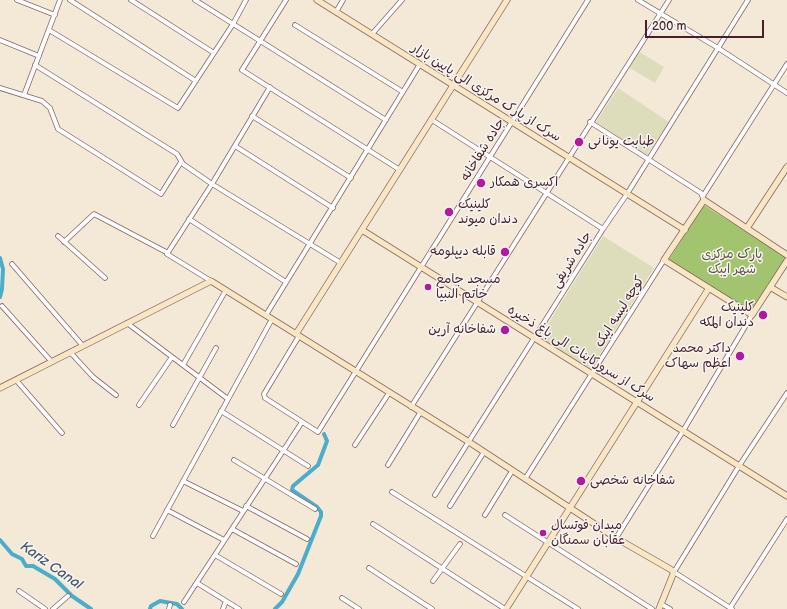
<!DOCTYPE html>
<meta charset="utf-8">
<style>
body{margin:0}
#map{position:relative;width:787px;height:609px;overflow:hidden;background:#f4e9d6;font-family:"Balsamiq Sans",sans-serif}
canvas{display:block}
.scale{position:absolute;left:645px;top:20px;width:119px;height:18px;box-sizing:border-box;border:2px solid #4a1f2b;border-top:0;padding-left:5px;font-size:12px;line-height:14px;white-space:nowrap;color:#4a1f2b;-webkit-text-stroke:3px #f6f6f2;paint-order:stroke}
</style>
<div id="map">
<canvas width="787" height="609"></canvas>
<div class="scale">200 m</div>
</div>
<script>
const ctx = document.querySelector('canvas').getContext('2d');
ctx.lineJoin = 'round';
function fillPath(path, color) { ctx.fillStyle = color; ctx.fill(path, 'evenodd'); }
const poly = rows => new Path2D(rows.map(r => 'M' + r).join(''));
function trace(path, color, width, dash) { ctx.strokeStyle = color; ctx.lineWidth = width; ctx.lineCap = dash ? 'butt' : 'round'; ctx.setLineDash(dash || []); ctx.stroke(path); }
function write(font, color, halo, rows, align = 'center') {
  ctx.font = font + ' "Balsamiq Sans","Playpen Sans Arabic",sans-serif'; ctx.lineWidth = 3; ctx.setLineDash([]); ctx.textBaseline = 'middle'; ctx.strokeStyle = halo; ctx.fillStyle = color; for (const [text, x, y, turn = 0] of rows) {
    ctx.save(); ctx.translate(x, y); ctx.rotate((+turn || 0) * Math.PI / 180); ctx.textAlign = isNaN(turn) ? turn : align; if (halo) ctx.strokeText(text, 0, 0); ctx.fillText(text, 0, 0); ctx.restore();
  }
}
const built = poly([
 [638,51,664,67,655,83,628,67],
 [618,88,669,122,646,156,596,122],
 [603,236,654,268,591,369,540,337]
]);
const green = poly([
 [704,205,787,258,751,314,668,261]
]);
const canal = poly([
 [0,258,3,269,2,289,0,297],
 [0,540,12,554,22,559,26,566,33,566,55,579,72,596,91,609],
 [150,609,151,606,160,601,177,604,182,609],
 [275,609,282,602,298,574,321,516,321,512,317,507,292,490,293,486,318,465,327,441,324,434]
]);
const street = poly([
 [17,0,55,15],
 [70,0,196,81],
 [131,0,214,53],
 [195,0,386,120],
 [286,0,242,70,400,170],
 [638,0,718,48,787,93],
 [336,12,343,0],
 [295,25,403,92],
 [49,30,178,108,233,24,246,0],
 [372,34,402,0],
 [0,40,39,56],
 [35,65,177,154,183,164,212,184,341,263],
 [0,88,42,101,50,108,58,129,161,194,181,162],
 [24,95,60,0],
 [252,116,351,178],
 [432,120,603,229],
 [590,122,701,193,703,198],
 [235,146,333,208],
 [703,196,787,64],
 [189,219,286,282],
 [58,236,105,278],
 [64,242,94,214,168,253],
 [12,264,83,346],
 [211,281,167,254,212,184,270,87],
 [2,306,52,362],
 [266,315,420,64],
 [127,323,228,399],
 [299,336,264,394,265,398,318,432,588,0],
 [70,352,93,377,116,395],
 [183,365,226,290],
 [16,380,62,433],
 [139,405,172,357],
 [411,407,669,0],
 [221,411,308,466],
 [173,425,216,348],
 [355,445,389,393],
 [234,460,315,509],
 [388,465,420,413],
 [525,479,664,260],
 [183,481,243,511],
 [392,492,578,609],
 [435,495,603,229,627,194,748,0],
 [246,506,307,539],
 [450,506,484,452],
 [167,510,224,540],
 [485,515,512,471],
 [505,515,652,609],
 [373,524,505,609],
 [232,529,296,564],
 [153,536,272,319],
 [616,538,683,431,752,315],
 [215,555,281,594],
 [369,568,432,609],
 [433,581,460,544],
 [197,583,239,609],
 [19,591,45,609],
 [342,598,359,609],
 [184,602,302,422],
 [661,604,670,609],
 [730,608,787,519],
 [53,609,68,596],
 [169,609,170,605],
 [223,609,226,601],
 [732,609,674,572,739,466,787,393]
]);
const secondary = poly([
 [317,0,685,230],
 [747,228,787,167],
 [362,230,787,496],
 [787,255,704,200,664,260,752,315,787,261],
 [770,287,787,297],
 [296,334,507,0],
 [0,388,211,281,469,442,616,538,670,569,674,572,659,609],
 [506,609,709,288]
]);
const markers = [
 [579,142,5,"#b5179e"],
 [481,183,5,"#b5179e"],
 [449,212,5,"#b5179e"],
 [505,252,5,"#b5179e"],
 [428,287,4,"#b5179e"],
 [763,315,5,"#b5179e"],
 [505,330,5,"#b5179e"],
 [740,356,5,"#b5179e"],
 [581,481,5,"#b5179e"],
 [543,533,4,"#b5179e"]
];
const streetNames = [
 ["سرک از پارک مرکزی الی پایین بازار",486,93,32],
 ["جاده شفاخانه",483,150,-58],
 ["جاده شریفی",572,260,-58],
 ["کوچه لیسه ایبک",620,312,-58],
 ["سرک از سرورکاینات الی باغ ذخیره",581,354,32]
];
const poiNames = [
 ["طبابت یونانی",588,142],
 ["اکسری همکار",490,183],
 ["کلینیک",458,205],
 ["دندان میوند",458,220],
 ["قابله دیپلومه",496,252,"right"],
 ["مسجد جامع",436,280],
 ["خاتم النبیا",436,295],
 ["کلینیک",754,308,"right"],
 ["دندان المکه",754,323,"right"],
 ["شفاخانه آرین",496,330,"right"],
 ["داکتر محمد",731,349,"right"],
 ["اعظم سهاک",731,364,"right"],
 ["شفاخانه شخصی",590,481],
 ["میدان فوتسال",551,526],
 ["عقابان سمنگان",551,541]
];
const parkNames = [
 ["پارک مرکزی",732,255],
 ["شهر ایبک",732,270]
];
const waterNames = [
 ["Kariz Canal",51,566,35]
];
fillPath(built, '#deddbb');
fillPath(green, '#a2c46e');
trace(canal, '#4cadcb', 4);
trace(street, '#866667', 5.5);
trace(secondary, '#866667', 7);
trace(street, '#fff', 4);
trace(secondary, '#f9e7c3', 5.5);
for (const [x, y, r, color] of markers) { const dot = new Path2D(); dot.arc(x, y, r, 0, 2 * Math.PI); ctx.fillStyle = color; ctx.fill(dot); trace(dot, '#f6f6f2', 1.5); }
write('13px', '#4a1f2b', '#f6f6f2', streetNames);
write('13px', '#4a1f2b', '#f6f6f2', poiNames, 'left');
write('13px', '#64513f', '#f6f6f2', parkNames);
write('italic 14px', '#4b586b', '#f6f6f2', waterNames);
</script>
